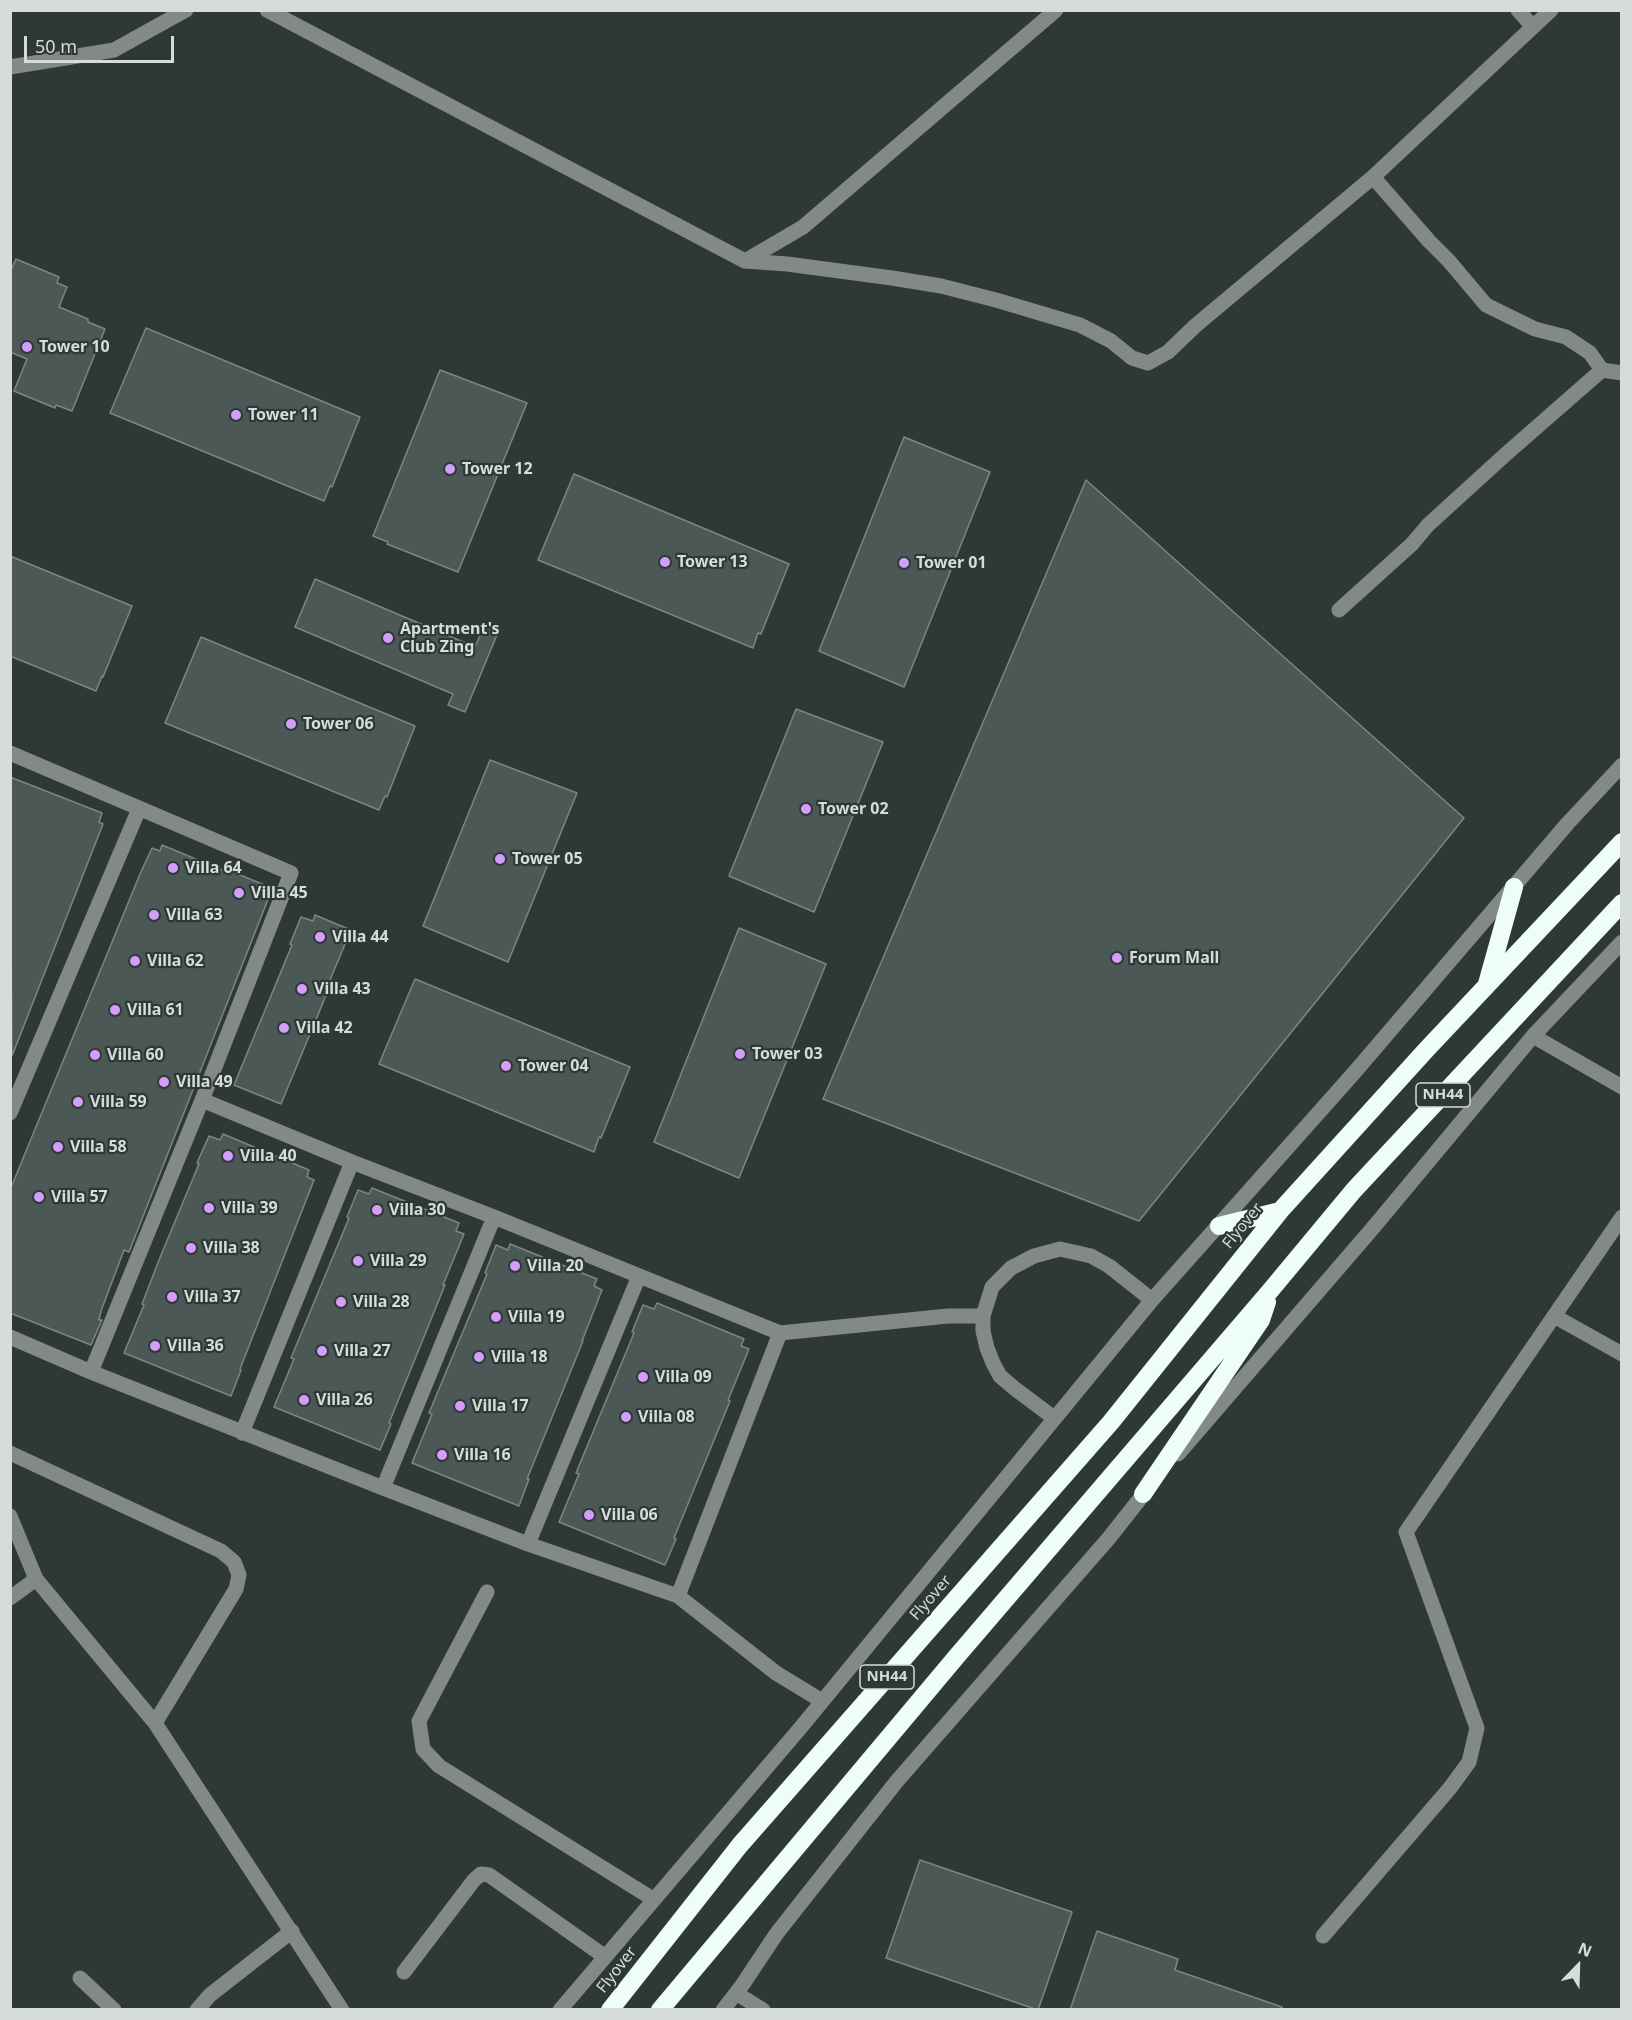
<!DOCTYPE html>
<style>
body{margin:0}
#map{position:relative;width:1632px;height:2020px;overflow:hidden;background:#2e3936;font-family:"Noto Sans",sans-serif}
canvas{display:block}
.frame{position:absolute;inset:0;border:12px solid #d5dcda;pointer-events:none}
.north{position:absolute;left:1548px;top:1936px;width:60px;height:60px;-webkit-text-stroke:4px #2e3936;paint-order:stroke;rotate:23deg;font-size:16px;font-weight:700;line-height:24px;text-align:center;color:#d5dcda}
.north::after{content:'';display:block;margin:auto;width:21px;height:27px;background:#d5dcda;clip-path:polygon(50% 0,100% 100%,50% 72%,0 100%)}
.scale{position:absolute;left:24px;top:36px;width:150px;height:27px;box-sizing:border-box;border:3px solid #d5dcda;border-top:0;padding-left:8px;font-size:18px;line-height:21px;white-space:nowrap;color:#d5dcda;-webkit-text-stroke:4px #2e3936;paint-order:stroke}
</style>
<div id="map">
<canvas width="1632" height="2020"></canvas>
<div class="frame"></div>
<div class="north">N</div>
<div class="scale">50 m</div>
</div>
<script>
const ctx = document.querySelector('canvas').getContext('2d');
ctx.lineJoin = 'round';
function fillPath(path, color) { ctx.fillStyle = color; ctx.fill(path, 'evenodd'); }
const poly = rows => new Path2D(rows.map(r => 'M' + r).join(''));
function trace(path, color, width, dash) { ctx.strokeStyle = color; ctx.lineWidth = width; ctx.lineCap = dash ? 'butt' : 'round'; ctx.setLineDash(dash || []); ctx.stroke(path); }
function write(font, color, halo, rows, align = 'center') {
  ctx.font = font + ' "Noto Sans",sans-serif'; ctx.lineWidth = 4.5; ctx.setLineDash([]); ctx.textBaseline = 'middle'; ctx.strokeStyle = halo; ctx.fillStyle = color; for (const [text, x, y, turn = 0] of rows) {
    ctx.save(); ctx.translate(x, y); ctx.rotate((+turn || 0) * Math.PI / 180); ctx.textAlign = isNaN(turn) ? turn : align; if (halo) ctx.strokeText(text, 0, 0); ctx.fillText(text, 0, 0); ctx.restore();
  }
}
const building = poly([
 [16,259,59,277,57,283,67,287,59,307,88,319,88,322,105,329,72,411,56,405,55,408,14,391,27,359,10,352,10,272,16,259],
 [146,328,360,417,332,487,330,486,324,501,110,413,146,328],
 [440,370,527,403,458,572,387,544,388,542,373,536,440,370],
 [904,437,990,472,904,687,819,651,904,437],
 [574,474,789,564,761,634,758,633,753,648,538,560,574,474],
 [1086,480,1464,818,1139,1221,823,1099,1086,480],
 [10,556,132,606,103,677,102,676,96,691,10,656,10,556],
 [315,579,475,647,485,624,499,630,465,712,448,705,453,694,295,627,315,579],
 [201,637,415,726,387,797,385,796,379,810,165,723,201,637],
 [796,709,883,742,814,912,729,876,796,709],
 [490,760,577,793,508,962,423,926,490,760],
 [10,777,102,813,99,822,103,824,12,1056,10,777],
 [162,845,222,870,223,868,267,886,264,895,269,897,129,1252,124,1250,101,1311,99,1320,102,1320,91,1345,10,1313,10,1190,140,874,152,848,160,851,162,845],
 [315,915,351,930,330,980,332,981,281,1104,234,1085,292,945,290,944,301,917,313,921,315,915],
 [739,928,826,964,739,1178,654,1142,739,928],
 [415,979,630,1067,601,1138,599,1137,594,1152,379,1064,415,979],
 [223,1134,309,1170,307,1177,314,1180,240,1369,241,1370,231,1396,124,1353,144,1305,142,1304,161,1255,199,1164,197,1163,209,1136,220,1140,223,1134],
 [372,1188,459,1223,456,1231,464,1234,443,1285,445,1285,389,1423,391,1424,380,1450,274,1407,294,1359,291,1358,349,1218,347,1217,358,1190,369,1194,372,1188],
 [510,1244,597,1279,594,1286,602,1290,582,1341,583,1341,527,1479,529,1479,519,1506,412,1463,432,1414,429,1413,449,1365,487,1274,485,1273,496,1245,508,1250,510,1244],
 [657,1303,744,1339,741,1346,749,1349,728,1400,730,1401,674,1538,676,1539,665,1565,559,1522,579,1474,576,1473,634,1333,632,1332,643,1305,654,1309,657,1303],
 [920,1860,1072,1912,1038,2010,886,1958,920,1860],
 [1097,1931,1178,1959,1175,1970,1282,2007,1282,2010,1070,2010,1097,1931]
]);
const minor = poly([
 [267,10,745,261,803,227,1056,10],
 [1518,10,1533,27],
 [10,67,114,50,186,10],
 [1373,177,1429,241,1449,261,1486,305,1535,329,1566,337,1590,353,1602,370,1622,373],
 [745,261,787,264,892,278,941,286,996,300,1080,325,1111,341,1132,358,1148,363,1168,352,1195,326,1373,177,1551,10],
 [1339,610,1412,544,1428,525,1506,454,1602,370],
 [10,753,291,873,202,1100,352,1162,494,1217,780,1333,948,1316,983,1316,983,1331,987,1348,993,1363,1000,1376,1014,1388,1054,1418],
 [1533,1036,1622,1087],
 [10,1113,139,809],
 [983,1316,992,1287,1011,1268,1034,1256,1060,1249,1091,1256,1109,1266,1152,1300],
 [1554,1316,1622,1354],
 [10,1337,91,1372,383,1488,528,1544,678,1596,776,1673,822,1701],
 [91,1372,202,1100],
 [242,1433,352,1162],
 [10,1453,221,1551,234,1562,239,1575,236,1589,155,1723],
 [1178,1454,1372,1229,1533,1036,1622,942],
 [383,1488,494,1217],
 [10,1516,36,1579,155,1723,342,2010],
 [528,1544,639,1276],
 [487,1592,419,1721,423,1749,439,1766,653,1899],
 [678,1596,780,1333],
 [10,1598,36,1579],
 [1323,1936,1450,1788,1469,1762,1477,1728,1406,1532,1622,1217],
 [404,1972,474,1880,481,1874,489,1875,604,1956],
 [80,1978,114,2010],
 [736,1993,763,2010],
 [197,2010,210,1995,292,1931],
 [560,2010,802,1726,1152,1300,1353,1074,1568,823,1622,765],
 [723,2010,743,1984,777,1933,897,1781,1109,1538,1150,1486]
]);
const highway = poly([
 [1487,984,1514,887],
 [1219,1226,1280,1211],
 [1143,1494,1261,1320,1267,1302],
 [610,2010,740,1845,1111,1422,1280,1211,1426,1050,1622,842],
 [660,2010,957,1656,1270,1291,1354,1190,1622,903]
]);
const markers = [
 [27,347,6,"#d49cfb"],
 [236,415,6,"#d49cfb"],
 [450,469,6,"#d49cfb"],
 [665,562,6,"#d49cfb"],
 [904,563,6,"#d49cfb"],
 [388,638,6,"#d49cfb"],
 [291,724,6,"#d49cfb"],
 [806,809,6,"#d49cfb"],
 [500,859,6,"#d49cfb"],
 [173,868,6,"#d49cfb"],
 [239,893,6,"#d49cfb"],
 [154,915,6,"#d49cfb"],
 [320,937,6,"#d49cfb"],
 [1117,958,6,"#d49cfb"],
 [135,961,6,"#d49cfb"],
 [302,989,6,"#d49cfb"],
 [115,1010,6,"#d49cfb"],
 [284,1028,6,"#d49cfb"],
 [740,1054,6,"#d49cfb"],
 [95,1055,6,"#d49cfb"],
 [506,1066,6,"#d49cfb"],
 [164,1082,6,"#d49cfb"],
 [78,1102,6,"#d49cfb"],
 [58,1147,6,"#d49cfb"],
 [228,1156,6,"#d49cfb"],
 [39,1197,6,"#d49cfb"],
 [209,1208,6,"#d49cfb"],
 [377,1210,6,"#d49cfb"],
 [191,1248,6,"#d49cfb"],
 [358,1261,6,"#d49cfb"],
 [515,1266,6,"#d49cfb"],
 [172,1297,6,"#d49cfb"],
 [341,1302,6,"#d49cfb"],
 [496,1317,6,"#d49cfb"],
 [155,1346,6,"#d49cfb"],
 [322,1351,6,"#d49cfb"],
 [479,1357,6,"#d49cfb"],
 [643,1377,6,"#d49cfb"],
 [304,1400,6,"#d49cfb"],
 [460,1406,6,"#d49cfb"],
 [626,1417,6,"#d49cfb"],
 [442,1455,6,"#d49cfb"],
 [589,1515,6,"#d49cfb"]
];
const shields = [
 [1443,1095,54],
 [887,1677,54]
];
const shieldNames = [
 ["NH44",1443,1095],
 ["NH44",887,1677]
];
const poiNames = [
 ["Tower 10",39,347],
 ["Tower 11",248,415],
 ["Tower 12",462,469],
 ["Tower 13",677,562],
 ["Tower 01",916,563],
 ["Apartment's",400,629],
 ["Club Zing",400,647],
 ["Tower 06",303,724],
 ["Tower 02",818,809],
 ["Tower 05",512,859],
 ["Villa 64",185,868],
 ["Villa 45",251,893],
 ["Villa 63",166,915],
 ["Villa 44",332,937],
 ["Forum Mall",1129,958],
 ["Villa 62",147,961],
 ["Villa 43",314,989],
 ["Villa 61",127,1010],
 ["Villa 42",296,1028],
 ["Tower 03",752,1054],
 ["Villa 60",107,1055],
 ["Tower 04",518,1066],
 ["Villa 49",176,1082],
 ["Villa 59",90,1102],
 ["Villa 58",70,1147],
 ["Villa 40",240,1156],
 ["Villa 57",51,1197],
 ["Villa 39",221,1208],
 ["Villa 30",389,1210],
 ["Villa 38",203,1248],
 ["Villa 29",370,1261],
 ["Villa 20",527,1266],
 ["Villa 37",184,1297],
 ["Villa 28",353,1302],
 ["Villa 19",508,1317],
 ["Villa 36",167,1346],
 ["Villa 27",334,1351],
 ["Villa 18",491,1357],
 ["Villa 09",655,1377],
 ["Villa 26",316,1400],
 ["Villa 17",472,1406],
 ["Villa 08",638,1417],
 ["Villa 16",454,1455],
 ["Villa 06",601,1515]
];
const streetNames = [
 ["Flyover",1243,1226,-51],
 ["Flyover",931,1598,-49],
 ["Flyover",617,1970,-52]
];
fillPath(building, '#4c5855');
trace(building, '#7a8783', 1.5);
trace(minor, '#838988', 15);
trace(highway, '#effdf9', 18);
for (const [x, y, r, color] of markers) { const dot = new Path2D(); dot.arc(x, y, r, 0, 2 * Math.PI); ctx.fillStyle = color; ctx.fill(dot); trace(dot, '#2e3936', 2); }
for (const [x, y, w] of shields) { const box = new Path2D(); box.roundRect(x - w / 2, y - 12, w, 24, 4.5); ctx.fillStyle = '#2e3936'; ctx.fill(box); trace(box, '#d5dcda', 1.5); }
write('bold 15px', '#d5dcda', null, shieldNames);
write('bold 16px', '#d5dcda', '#2e3936', poiNames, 'left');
write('16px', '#d5dcda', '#2e3936', streetNames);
</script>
